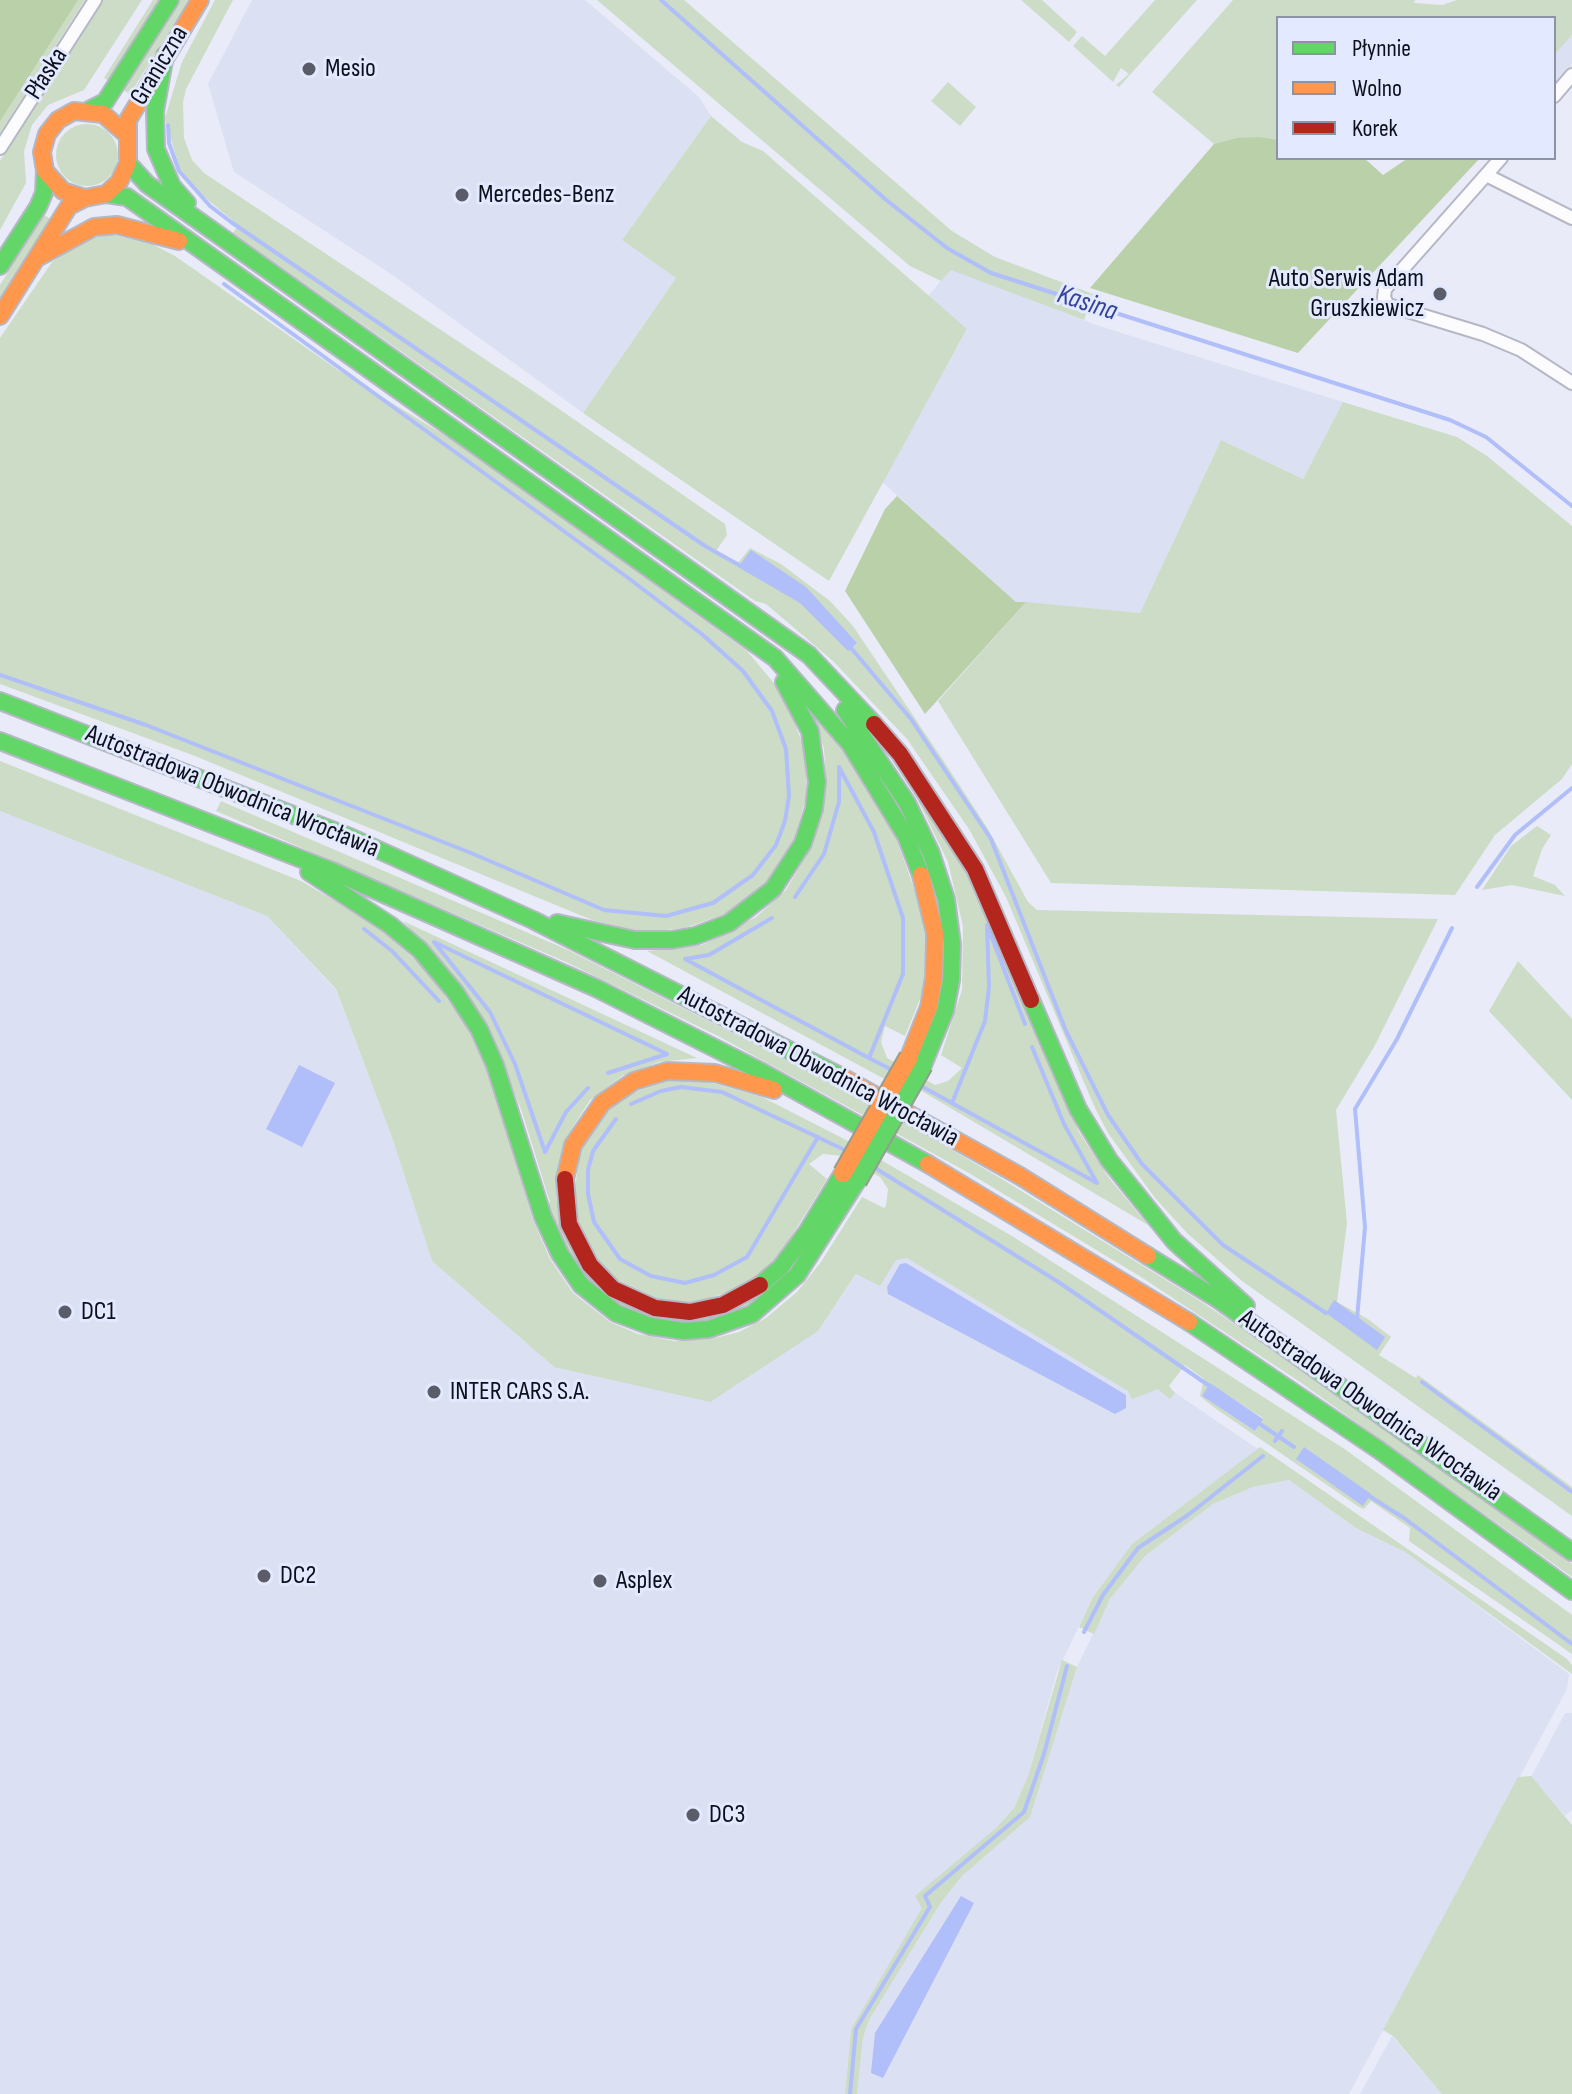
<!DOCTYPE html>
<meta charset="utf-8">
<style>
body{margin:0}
#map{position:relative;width:1572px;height:2094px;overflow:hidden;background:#e9ecf8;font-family:"Sofia Sans Condensed",sans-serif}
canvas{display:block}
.legend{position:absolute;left:1276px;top:16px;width:280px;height:144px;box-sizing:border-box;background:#e3e9fe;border:2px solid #8d92a4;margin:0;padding:10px 14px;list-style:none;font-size:24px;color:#0d101c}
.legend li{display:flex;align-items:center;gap:16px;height:40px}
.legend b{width:40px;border:2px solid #8d92a4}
</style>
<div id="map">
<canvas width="1572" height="2094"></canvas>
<ul class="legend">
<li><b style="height:10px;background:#63d668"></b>Płynnie</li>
<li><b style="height:10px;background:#ff974d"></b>Wolno</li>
<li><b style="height:10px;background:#b3261e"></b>Korek</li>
</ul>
</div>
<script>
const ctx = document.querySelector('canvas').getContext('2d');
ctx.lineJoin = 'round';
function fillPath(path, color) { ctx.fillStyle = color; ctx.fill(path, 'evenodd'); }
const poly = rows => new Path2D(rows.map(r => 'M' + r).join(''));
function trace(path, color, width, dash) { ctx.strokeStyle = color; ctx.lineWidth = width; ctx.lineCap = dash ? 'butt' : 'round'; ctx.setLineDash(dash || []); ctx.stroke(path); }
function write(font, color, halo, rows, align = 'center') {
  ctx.font = font + ' "Sofia Sans Condensed",sans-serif'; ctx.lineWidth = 6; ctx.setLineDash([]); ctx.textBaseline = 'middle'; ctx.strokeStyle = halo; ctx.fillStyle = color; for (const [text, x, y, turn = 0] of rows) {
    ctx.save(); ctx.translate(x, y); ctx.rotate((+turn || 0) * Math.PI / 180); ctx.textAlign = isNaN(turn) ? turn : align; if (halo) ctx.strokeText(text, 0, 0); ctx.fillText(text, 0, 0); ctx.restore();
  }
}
const built = poly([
 [252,0,585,0,699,97,711,116,622,240,676,278,583,413,391,274,234,172,208,84],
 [1572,35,1572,64,1554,85,1554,55],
 [951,269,1096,325,1343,402,1303,479,1221,440,1140,613,1016,602,882,482,967,330,928,296],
 [0,811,267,916,336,990,393,1140,432,1261,554,1367,818,1331,894,1219,1171,1390,1258,1449,1132,1544,1093,1597,1057,1672,1028,1776,1014,1808,923,1908,851,2029,845,2094,0,2094],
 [1289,1480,1356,1528,1405,1552,1569,1674,1567,1689,1349,2094,857,2094,863,2038,869,2020,940,1904,962,1876,1030,1816,1077,1667,1110,1599,1145,1556,1213,1504,1253,1487],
 [1565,1713,1572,1713,1572,1810,1565,1816,1531,1777],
 [1392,2036,1442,2094,1360,2094]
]);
const green = poly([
 [0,0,85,0,0,133],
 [103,0,142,0,84,90,48,105,32,125,24,151,26,183,0,230,0,161],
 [153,0,160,0,109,81,104,78],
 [180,0,189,0,130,94,123,90],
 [215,0,233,0,186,89,183,103,184,138,192,160,204,173,536,393,725,524,727,535,716,551,738,563,750,548,781,564,830,601,853,626,947,766,988,829,1028,902,1037,910,1438,919,1374,1047,1336,1110,1347,1223,1337,1302,1368,1319,1391,1337,1379,1355,1416,1378,1418,1375,1572,1487,1572,1516,1242,1281,1188,1234,1155,1198,1108,1133,1094,1106,1006,897,969,829,907,739,833,661,766,604,755,601,233,233,238,225,203,196,180,170,165,118,182,62],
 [597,0,684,0,952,231,995,257,1093,294,1084,320,951,270,941,281,910,266],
 [1021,0,1042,0,1077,32,1069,42],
 [1155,0,1197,0,1119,87,1116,85,1129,74,1121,68,1113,82,1073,46,1082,36,1105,56],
 [1233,0,1415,0,1414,3,1442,5,1457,0,1572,0,1572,35,1554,55,1554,18,1278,18,1278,140,1236,138,1214,144,1152,92],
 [948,82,976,107,960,126,931,101],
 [711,116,742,142,763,151,967,329,829,581,583,413,676,278,622,240],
 '56 155a31 31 0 1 1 62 0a31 31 0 1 1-62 0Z',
 [44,215,51,219,0,300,0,285],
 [109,234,152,244,175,256,338,370,454,441,747,651,784,695,805,750,807,794,795,837,764,885,725,914,685,928,643,932,592,920,195,756,0,684,0,338,52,262,85,240],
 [1343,402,1457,437,1487,456,1572,526,1572,764,1562,779,1495,835,1455,895,1051,883,938,701,1026,602,1140,613,1221,440,1303,479],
 [815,719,846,753,894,832,925,919,924,989,905,1036,885,1026,881,1042,887,1058,935,1085,948,1081,962,1068,941,1055,962,990,963,926,948,862,913,790,957,851,1079,1132,1109,1178,1148,1225,920,1090,916,1096,647,951,702,945,756,917,786,890,813,844,826,781,824,749],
 [0,761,301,881,378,926,426,970,466,1025,490,1076,533,1220,550,1259,573,1293,610,1322,638,1334,674,1341,711,1339,739,1332,766,1318,797,1292,821,1262,862,1197,884,1208,886,1206,888,1189,880,1177,843,1156,823,1154,809,1164,827,1179,778,1258,744,1286,699,1302,663,1301,616,1279,602,1265,580,1228,574,1194,580,1152,613,1104,655,1082,694,1078,762,1097,850,1142,1012,1236,1346,1450,1572,1615,1572,1654,1409,1541,1410,1528,1371,1501,1364,1509,1359,1507,1212,1406,1200,1396,1204,1379,1185,1365,1169,1386,1175,1393,1170,1399,1158,1389,1132,1399,1128,1391,907,1258,896,1260,880,1286,856,1274,818,1331,710,1402,554,1367,432,1261,393,1140,336,989,267,916,0,811],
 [1210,1384,1263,1418,1255,1431,1202,1396],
 [221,801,568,950,865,1100,997,1176,1200,1301,1308,1373,1572,1564,1572,1577,1300,1382,1141,1277,969,1173,718,1036,566,962,216,811],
 [1537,826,1551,835,1542,849,1533,876,1555,885,1565,896,1512,885,1482,890,1511,846],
 [403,921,697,1058,659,1062,622,1076,590,1100,567,1136,558,1166,556,1198,571,1245,601,1284,631,1305,667,1316,697,1317,735,1307,777,1280,804,1247,839,1190,844,1193,792,1272,748,1308,696,1323,642,1316,613,1301,593,1285,570,1256,551,1218,547,1205,550,1202,522,1112,488,1028,462,986],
 [1518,961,1572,1019,1572,1100,1489,1011],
 [1260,1447,1567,1659,1572,1665,1572,1674,1405,1552,1356,1528,1289,1480,1253,1487,1213,1504,1145,1556,1110,1599,1094,1634,1079,1627,1093,1597,1132,1544],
 [1062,1660,1077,1667,1030,1817,962,1876,940,1904,869,2020,863,2038,857,2094,845,2094,851,2029,922,1908,915,1896,995,1829,1014,1808,1028,1776],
 [1531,1776,1572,1825,1572,2094,1442,2094,1393,2036,1383,2030,1518,1777]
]);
const forest = poly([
 [0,0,78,0,0,121],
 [1259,137,1278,140,1278,158,1364,158,1383,175,1408,158,1480,158,1298,353,1090,288,1214,144,1236,138],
 [897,496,1016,602,1026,602,925,714,845,591,885,509]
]);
const water = poly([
 [751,550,806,587,857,643,848,651,800,603,738,567],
 [299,1065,335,1083,302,1147,266,1129],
 [906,1263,1126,1395,1126,1408,1115,1414,888,1294,887,1287,900,1264],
 [1334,1300,1385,1337,1377,1350,1326,1313],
 [1210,1383,1263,1419,1255,1431,1202,1396],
 [1304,1447,1371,1494,1363,1506,1296,1459],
 [961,1896,974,1903,883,2078,871,2073,875,2033]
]);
const stream = poly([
 [661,0,885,199,947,248,991,273,1450,420,1486,437,1572,506],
 [168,125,169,143,179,171,210,206,231,222,705,546,739,565],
 [851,648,911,719,991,839,1066,1031,1108,1115,1142,1164,1223,1245,1326,1313],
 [0,675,146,725,471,853,604,910,666,916,713,903,753,875,776,845,785,821,789,796,786,749,772,711,743,671,703,635,627,577,224,284],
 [1477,887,1515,835,1572,788],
 [772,918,709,955,685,959,869,1058,903,974,903,918,874,832,839,767,839,802,824,854,795,897],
 [364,929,392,951,439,1001],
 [869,1058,892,1070],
 [921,1086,1097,1183,1064,1124,1032,1047],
 [588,1088,566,1112,545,1152,515,1064,490,1012,434,942,667,1054,608,1073],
 [952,1103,985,1021,989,987,987,925,1025,1024],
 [631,1104,661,1091,681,1087,722,1092,847,1151],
 [616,1119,593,1151,588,1170,588,1194,594,1222,620,1259,651,1276,685,1283,714,1275,747,1257,818,1137],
 [872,1166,1060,1283,1208,1385],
 [1357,1319,1365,1227,1355,1109,1397,1039,1452,928],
 [1422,1382,1572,1492],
 [1260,1424,1294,1447],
 [1275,1441,1282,1431],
 [1369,1496,1404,1518,1572,1644],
 [1084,1632,1103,1595,1138,1548,1188,1515,1263,1456],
 [850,2094,856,2029,930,1907,925,1896,1024,1812,1044,1754,1067,1666]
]);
const street = poly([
 [1554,96,1572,75],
 [0,148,95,0],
 [1501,158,1385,289,1384,298,1388,305,1483,334,1521,350,1572,383],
 [1486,175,1572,218]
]);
const fast = poly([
 [165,55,155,111,156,149,172,186,187,203],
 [89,110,105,102,170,0],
 [128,163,147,184,809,655,874,724],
 [106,194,127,197,775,658,850,744,906,836,921,875],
 [0,266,38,207,44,193,45,171],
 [0,701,350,837,533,920,844,1078],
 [845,710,907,803,931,853,946,899,952,944,951,980,945,1011,923,1065],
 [0,741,332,871,596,988,762,1072,928,1164],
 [309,872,390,925,420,950,455,992,479,1029,495,1065,543,1217,560,1254,581,1285,616,1313,650,1326,684,1331,709,1329,752,1314,797,1275,857,1181],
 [557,923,635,940,671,940,695,936,729,923,773,889,803,843,814,809,817,782,810,731,784,682],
 [1031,1000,1078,1109,1109,1160,1174,1241,1246,1306],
 [1148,1256,1219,1300,1572,1552],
 [760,1285,781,1267,807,1232,843,1173],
 [1189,1322,1379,1450,1572,1591]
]);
const slow = poly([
 [126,134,103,114,74,111,58,120,47,134,42,152,45,171,63,191,85,198,106,194,119,182,128,163,128,120,200,0],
 [37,258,94,227,117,225,179,241],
 [0,316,69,206,85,198],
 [909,1057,929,1007,934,978,935,933,921,875],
 [844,1078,1020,1176,1148,1256],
 [928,1164,1189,1322],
 [565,1179,573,1145,602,1103,634,1081,667,1071,715,1073,774,1090]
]);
const jam = poly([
 [874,724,900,754,975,869,1031,1000],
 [565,1179,569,1224,590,1265,613,1289,655,1308,690,1312,723,1305,760,1285]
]);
const fastBridge = poly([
 [857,1181,923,1065]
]);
const slowBridge = poly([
 [843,1173,909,1057]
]);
const markers = [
 [309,69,8,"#5a5d69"],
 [462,195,8,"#5a5d69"],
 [1440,294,8,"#5a5d69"],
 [65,1312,8,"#5a5d69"],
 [434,1392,8,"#5a5d69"],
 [264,1576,8,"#5a5d69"],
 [600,1581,8,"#5a5d69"],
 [693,1815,8,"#5a5d69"]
];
const streetNames = [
 ["Graniczna",160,66,-59],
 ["Płaska",47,74,-57],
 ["Autostradowa Obwodnica Wrocławia",232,792,22],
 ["Autostradowa Obwodnica Wrocławia",818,1067,28],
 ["Autostradowa Obwodnica Wrocławia",1370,1406,35]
];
const poiNames = [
 ["Mesio",325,69],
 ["Mercedes-Benz",478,195],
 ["Auto Serwis Adam",1424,279,"right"],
 ["Gruszkiewicz",1424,309,"right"],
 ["DC1",81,1312],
 ["INTER CARS S.A.",450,1392],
 ["DC2",280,1576],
 ["Asplex",616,1581],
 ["DC3",709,1815]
];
const waterNames = [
 ["Kasina",1087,304,18]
];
fillPath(built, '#dbe0f3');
fillPath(green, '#ccdcc6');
fillPath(forest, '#b9d0a9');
fillPath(water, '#b0bef9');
trace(stream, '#b0bef9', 4);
trace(street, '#b5b8c4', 16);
trace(fast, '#b5b8c4', 20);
trace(slow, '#b5b8c4', 20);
trace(jam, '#b5b8c4', 20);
trace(street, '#fcfcfe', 12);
trace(fast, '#63d668', 16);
trace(slow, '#ff974d', 16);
trace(jam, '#b3261e', 16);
trace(fastBridge, '#949d90', 22, []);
trace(slowBridge, '#949d90', 22, []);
trace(fastBridge, '#63d668', 18);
trace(slowBridge, '#ff974d', 18);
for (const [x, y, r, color] of markers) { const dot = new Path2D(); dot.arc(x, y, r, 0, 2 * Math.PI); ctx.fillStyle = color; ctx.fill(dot); trace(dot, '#e3e9fe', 3); }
write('26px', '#0d101c', '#e3e9fe', streetNames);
write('26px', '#0d101c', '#e3e9fe', poiNames, 'left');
write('italic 28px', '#36429c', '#e3e9fe', waterNames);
</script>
